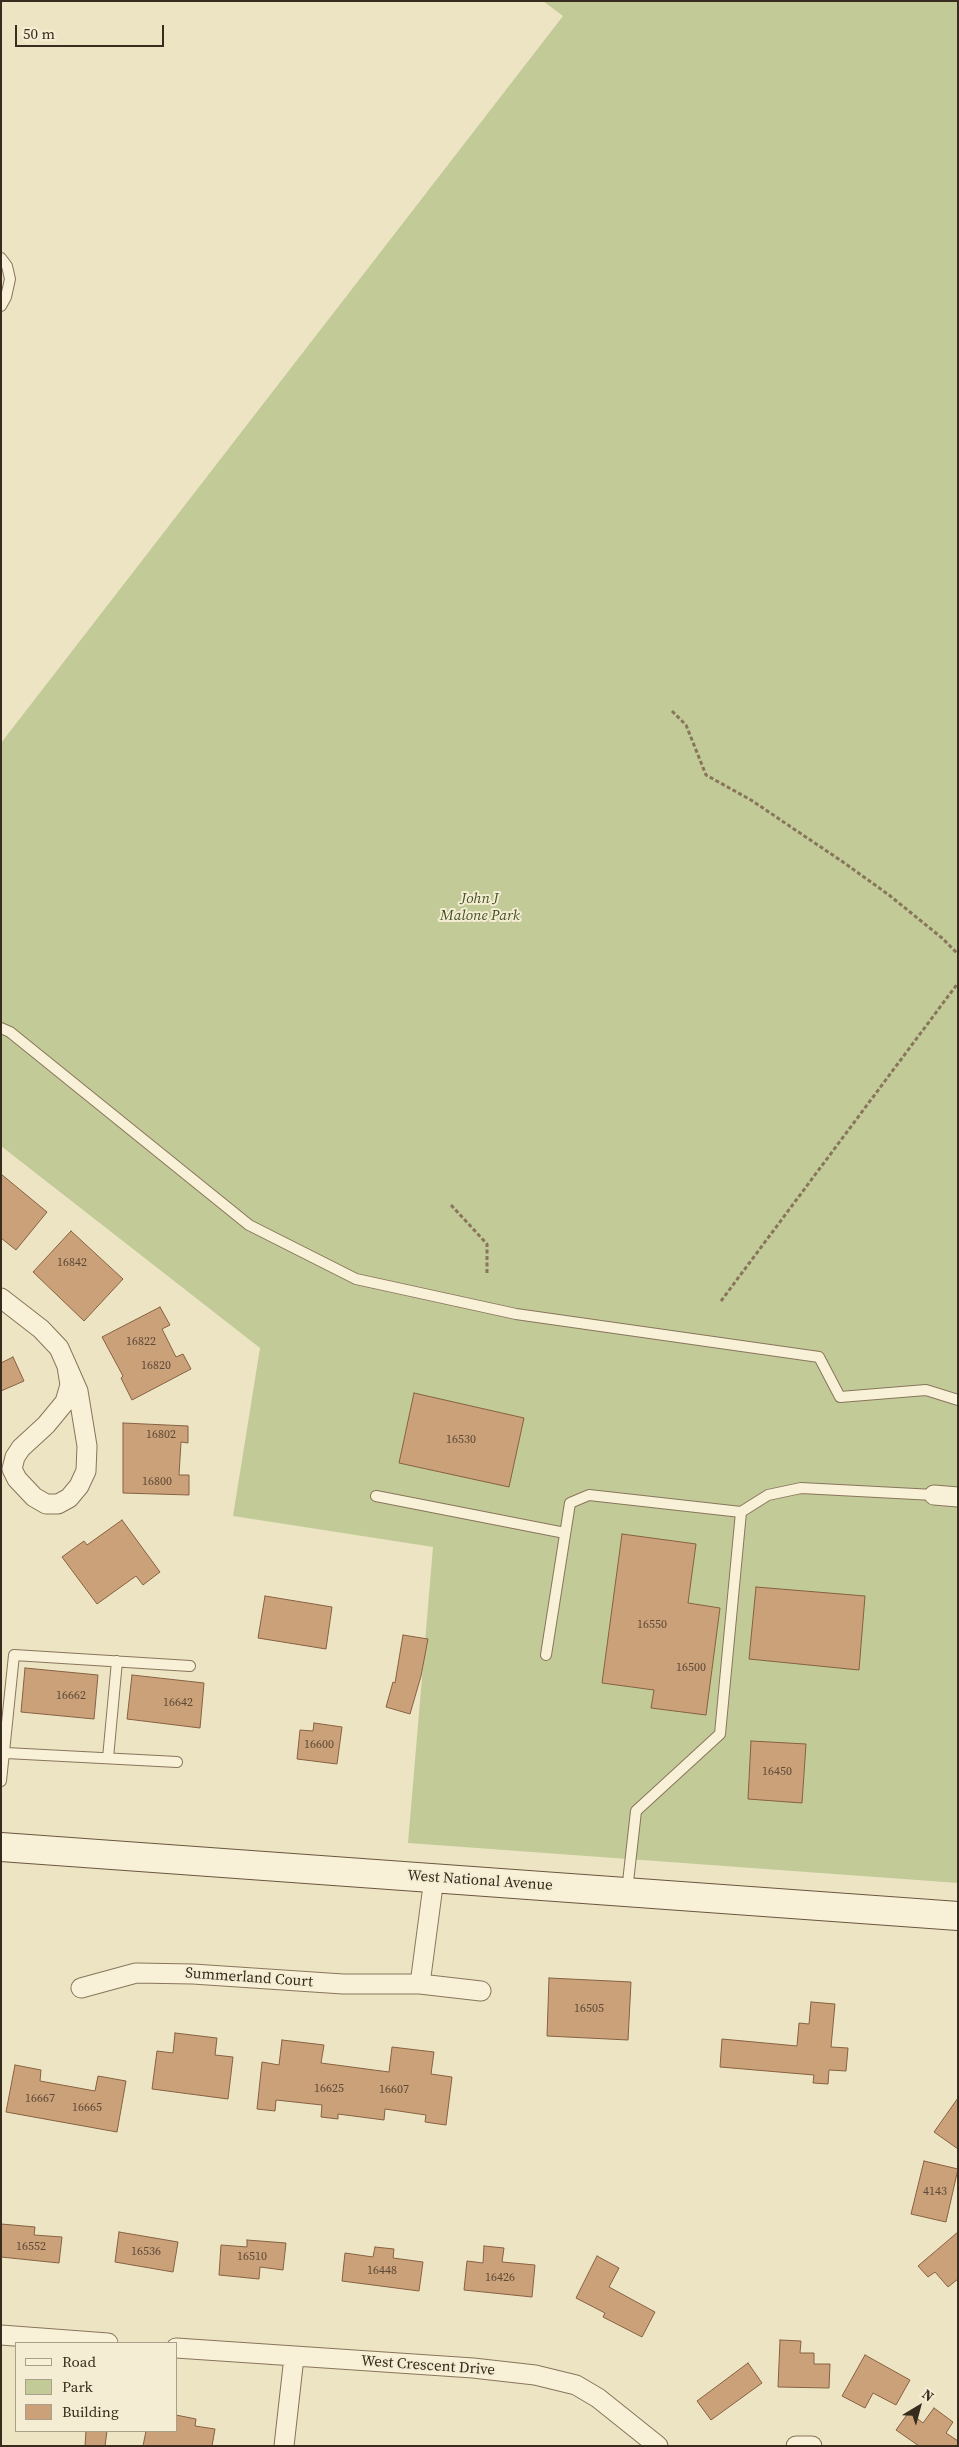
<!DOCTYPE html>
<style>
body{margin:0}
#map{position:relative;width:959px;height:2447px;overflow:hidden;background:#ede4c4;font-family:"Source Serif 4",serif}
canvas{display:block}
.frame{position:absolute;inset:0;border:2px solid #382c1e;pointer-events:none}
.legend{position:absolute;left:15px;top:2342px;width:162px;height:90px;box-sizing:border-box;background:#f5edd3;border:1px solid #a9a08b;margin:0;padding:6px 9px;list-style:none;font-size:15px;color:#382c1e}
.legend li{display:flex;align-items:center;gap:10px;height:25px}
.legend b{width:25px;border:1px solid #a9a08b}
.north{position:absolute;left:894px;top:2382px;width:50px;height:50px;-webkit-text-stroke:4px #f5edd3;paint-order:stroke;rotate:37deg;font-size:14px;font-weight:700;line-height:20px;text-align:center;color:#382c1e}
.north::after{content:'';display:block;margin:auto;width:18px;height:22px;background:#382c1e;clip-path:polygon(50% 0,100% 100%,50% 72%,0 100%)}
.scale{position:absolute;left:15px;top:25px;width:149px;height:22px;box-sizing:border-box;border:2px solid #382c1e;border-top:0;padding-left:6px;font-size:15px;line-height:18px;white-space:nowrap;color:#382c1e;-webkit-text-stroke:4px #f5edd3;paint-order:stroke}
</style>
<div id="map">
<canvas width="959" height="2447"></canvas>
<div class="frame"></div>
<ul class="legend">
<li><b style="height:6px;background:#f8f0d7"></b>Road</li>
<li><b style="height:14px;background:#c2cb98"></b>Park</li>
<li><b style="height:14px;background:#cba17a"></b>Building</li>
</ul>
<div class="north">N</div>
<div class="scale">50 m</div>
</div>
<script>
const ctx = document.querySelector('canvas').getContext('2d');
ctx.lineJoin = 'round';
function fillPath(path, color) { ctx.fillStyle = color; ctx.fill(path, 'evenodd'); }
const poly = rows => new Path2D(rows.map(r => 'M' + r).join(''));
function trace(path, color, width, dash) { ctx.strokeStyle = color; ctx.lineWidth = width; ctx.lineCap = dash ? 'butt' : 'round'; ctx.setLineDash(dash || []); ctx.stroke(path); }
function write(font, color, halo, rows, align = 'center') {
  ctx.font = font + ' "Source Serif 4",serif'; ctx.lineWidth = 4; ctx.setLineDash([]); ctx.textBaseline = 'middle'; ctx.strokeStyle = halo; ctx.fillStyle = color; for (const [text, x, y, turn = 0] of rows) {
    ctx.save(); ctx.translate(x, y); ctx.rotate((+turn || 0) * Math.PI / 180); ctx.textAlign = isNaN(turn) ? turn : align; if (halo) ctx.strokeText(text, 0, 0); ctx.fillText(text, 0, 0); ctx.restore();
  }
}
const green = poly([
 [543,1,958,1,958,1883,408,1843,433,1547,233,1516,260,1348,1,1146,1,743,563,16]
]);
const building = poly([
 [1,1174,47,1212,16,1250,1,1238,1,1174],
 [71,1231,123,1279,84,1321,33,1272,71,1231],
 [160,1307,170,1325,162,1329,176,1357,183,1354,191,1369,132,1400,121,1378,123,1376,102,1337,160,1307],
 [13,1357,24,1381,1,1391,1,1363,13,1357],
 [414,1393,524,1418,509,1487,399,1463,414,1393],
 [123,1423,188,1426,188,1443,181,1442,179,1475,189,1475,189,1495,123,1493,123,1423],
 [122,1520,160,1572,143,1585,136,1576,97,1604,62,1557,84,1541,87,1545,122,1520],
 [622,1534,696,1544,688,1603,720,1608,706,1715,651,1708,654,1690,602,1683,622,1534],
 [756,1587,865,1596,859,1670,749,1659,756,1587],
 [265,1596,332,1607,326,1649,258,1638,265,1596],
 [403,1635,428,1639,421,1676,410,1714,386,1707,393,1682,395,1683,403,1635],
 [25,1668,98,1675,94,1719,21,1712,25,1668],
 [132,1675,204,1683,200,1728,127,1719,132,1675],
 [314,1723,342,1727,337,1764,297,1759,300,1730,313,1731,314,1723],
 [751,1741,806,1744,802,1803,748,1799,751,1741],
 [549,1978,631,1982,628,2040,547,2036,549,1978],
 [811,2002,835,2004,831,2047,848,2048,846,2071,829,2070,828,2084,813,2083,814,2075,720,2067,722,2039,797,2046,799,2023,809,2024,811,2002],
 [175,2033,217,2038,215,2055,233,2057,228,2099,152,2089,157,2051,173,2053,175,2033],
 [282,2040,324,2045,321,2063,389,2072,392,2047,434,2052,431,2074,452,2077,446,2125,425,2122,426,2115,385,2109,384,2120,338,2114,338,2119,321,2117,322,2105,276,2100,275,2111,257,2109,262,2062,279,2065,282,2040],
 [15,2065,41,2070,40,2081,95,2091,98,2076,126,2081,117,2132,6,2112,15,2065],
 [958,2098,958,2149,934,2132,958,2098],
 [924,2161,958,2169,946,2222,911,2214,924,2161],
 [1,2224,35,2227,34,2235,62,2237,59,2263,1,2257,1,2224],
 [119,2232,178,2242,173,2272,115,2262,119,2232],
 [958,2232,958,2279,948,2287,935,2272,928,2277,918,2266,958,2232],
 [247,2240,286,2243,283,2270,260,2267,259,2279,219,2275,221,2245,247,2247,247,2240],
 [484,2246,504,2248,502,2262,535,2265,532,2297,464,2290,467,2261,483,2263,484,2246],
 [375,2247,394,2249,393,2258,423,2262,419,2291,342,2281,345,2253,373,2257,375,2247],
 [597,2256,619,2268,609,2287,655,2312,642,2337,603,2317,605,2313,576,2298,597,2256],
 [780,2340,801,2341,800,2353,814,2353,814,2364,830,2364,829,2388,778,2387,780,2340],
 [865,2355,910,2380,896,2405,873,2393,865,2408,842,2396,865,2355],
 [748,2363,762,2383,711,2420,697,2401,748,2363],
 [934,2408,953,2422,946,2433,958,2441,958,2446,919,2446,896,2430,909,2412,923,2423,934,2408],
 [176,2415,196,2419,195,2426,215,2429,212,2446,143,2446,146,2431,176,2431,176,2415],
 [86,2431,107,2431,105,2446,85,2446,86,2431]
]);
const path = poly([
 [672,711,686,725,706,775,751,800,843,862,889,895,942,938,958,954],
 [451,1205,487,1244,487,1273],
 [721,1301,958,983]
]);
const service = poly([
 [1,258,7,266,10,279,6,297,1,306],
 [1,1028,10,1032,249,1225,356,1279,516,1314,819,1357,840,1397,926,1390,958,1400],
 [376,1496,565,1533],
 [546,1655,570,1503,589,1495,741,1512],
 [6,1753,177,1762],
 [108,1758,117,1661],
 [1,1781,14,1655,190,1666],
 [627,1891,636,1811,720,1734,741,1512,768,1495,801,1488,934,1495]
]);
const minor = poly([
 [1,1298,41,1329,59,1348,67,1366,78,1391,87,1446,86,1471,79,1486,69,1498,58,1504,46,1504,34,1497,17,1479,12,1469,15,1457,21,1448,46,1425,65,1402,70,1385,67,1366],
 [934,1495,958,1497],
 [420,1984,434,1878],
 [81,1988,136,1973,193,1974,343,1984,420,1984,481,1991],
 [1,2335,108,2343],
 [176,2348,473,2368,535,2375,576,2385,598,2398,658,2446],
 [284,2446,294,2357],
 [796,2446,812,2446]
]);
const secondary = poly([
 [1,1847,958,1916]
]);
const numberNames = [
 ["16842",72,1263],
 ["16822",141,1342],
 ["16820",156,1366],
 ["16802",161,1435],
 ["16530",461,1440],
 ["16800",157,1482],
 ["16550",652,1625],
 ["16500",691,1668],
 ["16662",71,1696],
 ["16642",178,1703],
 ["16600",319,1745],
 ["16450",777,1772],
 ["16505",589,2009],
 ["16625",329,2089],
 ["16607",394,2090],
 ["16667",40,2099],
 ["16665",87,2108],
 ["4143",935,2192],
 ["16552",31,2247],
 ["16536",146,2252],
 ["16510",252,2257],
 ["16448",382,2271],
 ["16426",500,2278]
];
const parkNames = [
 ["John J",480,899],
 ["Malone Park",480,916]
];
const streetNames = [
 ["West National Avenue",480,1881,4],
 ["Summerland Court",249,1978,4],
 ["West Crescent Drive",428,2366,4]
];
fillPath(green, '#c2cb98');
fillPath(building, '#cba17a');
trace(building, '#866141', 1);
trace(service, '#88755b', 12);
trace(minor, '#88755b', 21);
trace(secondary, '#6a563e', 30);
trace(path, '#88755b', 3, [4, 2.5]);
trace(service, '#f8f0d7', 10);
trace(minor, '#f8f0d7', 19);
trace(secondary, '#f8f0d7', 28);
write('12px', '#5d4935', null, numberNames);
write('italic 15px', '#455425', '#f5edd3', parkNames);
write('15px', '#382c1e', '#f5edd3', streetNames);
</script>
